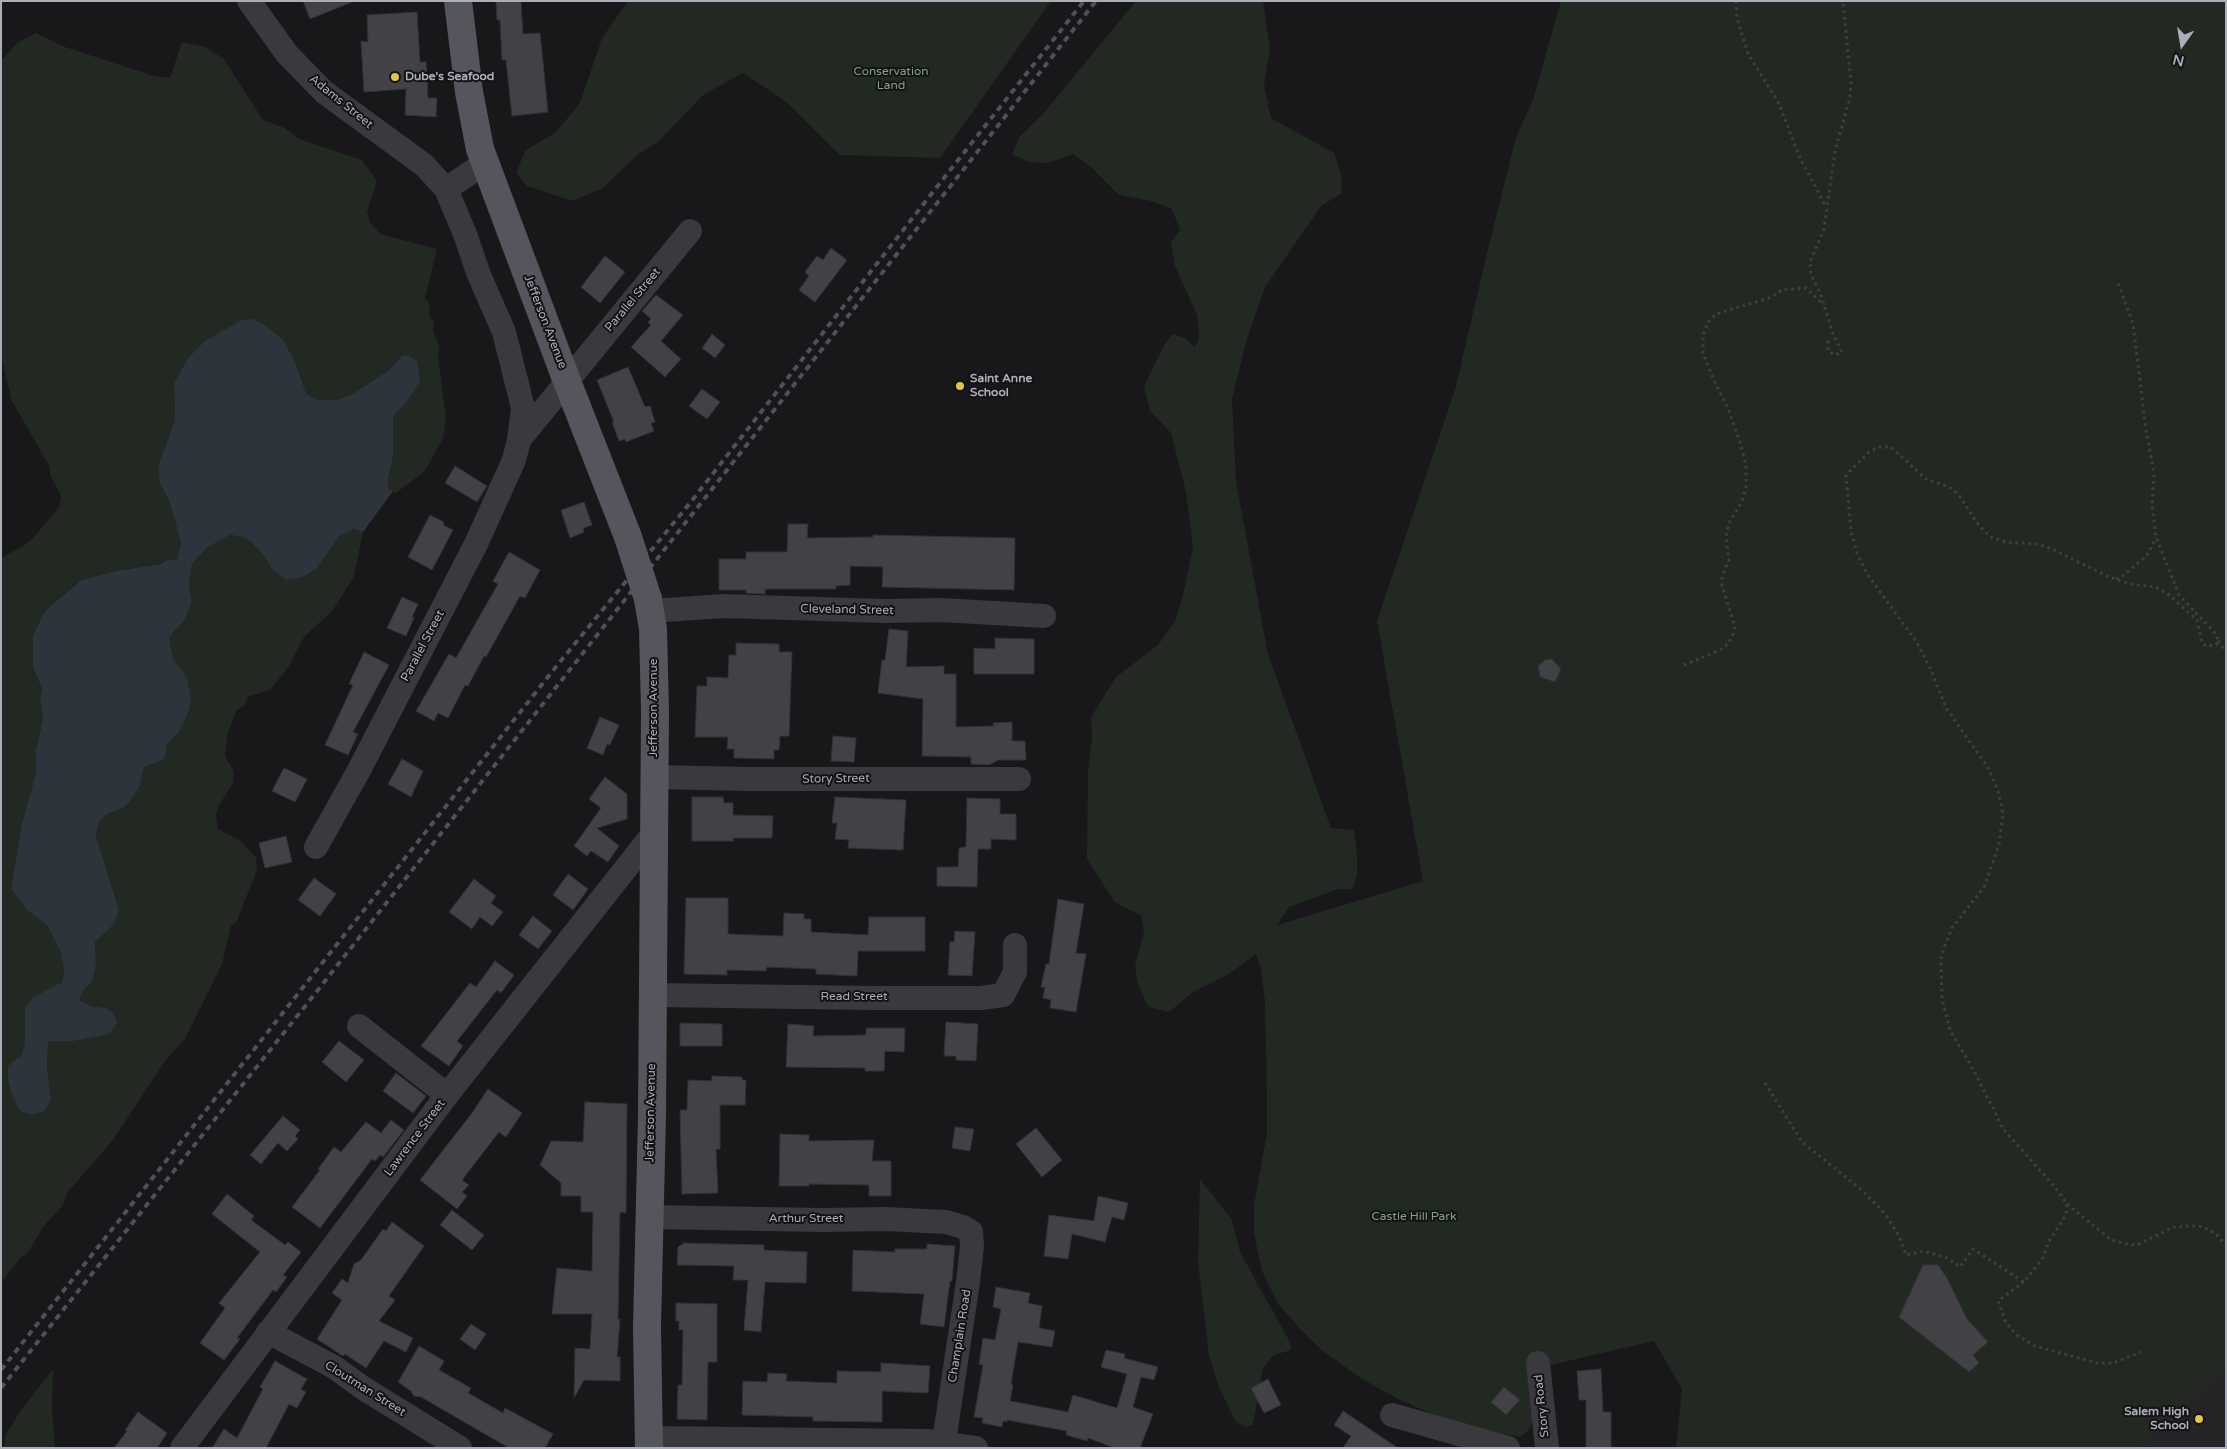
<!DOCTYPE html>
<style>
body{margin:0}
#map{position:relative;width:2227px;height:1449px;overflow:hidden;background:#181719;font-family:"Varela Round",sans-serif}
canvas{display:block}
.frame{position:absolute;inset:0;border:2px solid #abadb8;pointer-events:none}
.north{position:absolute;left:2157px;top:20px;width:50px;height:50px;-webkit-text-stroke:4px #131214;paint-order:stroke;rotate:193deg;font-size:14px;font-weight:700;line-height:20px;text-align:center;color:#abadb8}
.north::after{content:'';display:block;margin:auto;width:18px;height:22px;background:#abadb8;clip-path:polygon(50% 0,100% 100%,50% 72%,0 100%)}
</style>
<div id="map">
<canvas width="2227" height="1449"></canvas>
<div class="frame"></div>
<div class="north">N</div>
</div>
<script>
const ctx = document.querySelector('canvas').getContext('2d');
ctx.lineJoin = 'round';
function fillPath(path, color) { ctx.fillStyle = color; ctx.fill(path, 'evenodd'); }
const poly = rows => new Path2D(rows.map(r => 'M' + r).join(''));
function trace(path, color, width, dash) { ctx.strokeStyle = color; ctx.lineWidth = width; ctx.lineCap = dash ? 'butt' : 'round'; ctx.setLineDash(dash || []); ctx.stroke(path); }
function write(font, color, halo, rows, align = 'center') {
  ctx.font = font + ' "Varela Round",sans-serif'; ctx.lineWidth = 4; ctx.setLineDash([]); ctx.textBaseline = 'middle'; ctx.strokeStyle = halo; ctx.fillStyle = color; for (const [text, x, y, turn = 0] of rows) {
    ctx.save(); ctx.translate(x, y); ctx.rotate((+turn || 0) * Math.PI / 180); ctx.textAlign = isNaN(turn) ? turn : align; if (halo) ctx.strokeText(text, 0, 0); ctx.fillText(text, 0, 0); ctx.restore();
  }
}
const built = poly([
 [2226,1370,2226,1448,2140,1448,2203,1390]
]);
const green = poly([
 [628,1,1051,1,940,158,840,155,785,101,743,73,703,95,658,142,637,155,603,188,573,201,527,186,516,173,525,151,556,132,580,103,602,38],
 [1136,1,1263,1,1270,49,1264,85,1271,118,1334,153,1341,174,1342,193,1321,206,1265,287,1246,342,1232,399,1236,482,1268,654,1331,828,1354,830,1357,853,1357,876,1352,889,1338,889,1289,907,1277,925,1423,881,1377,621,1455,390,1488,249,1516,137,1533,100,1561,1,2226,1,2226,1370,2140,1448,1676,1448,1682,1389,1654,1341,1529,1370,1533,1422,1527,1432,1519,1437,1492,1432,1444,1419,1400,1400,1362,1379,1323,1351,1299,1328,1277,1302,1262,1271,1254,1234,1254,1204,1267,1134,1267,1095,1265,1001,1261,969,1256,954,1229,974,1193,992,1169,1012,1148,1007,1138,984,1135,965,1144,932,1141,915,1121,906,1114,901,1087,859,1088,771,1092,738,1091,717,1116,677,1158,645,1175,621,1183,595,1193,547,1186,492,1171,433,1150,411,1144,386,1164,345,1173,334,1185,338,1195,347,1199,338,1197,315,1175,266,1171,242,1180,230,1172,209,1151,201,1119,195,1092,168,1073,154,1048,163,1028,162,1012,154,1020,136,1043,114],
 [36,33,65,47,154,76,170,78,182,42,205,47,224,59,263,120,285,128,299,139,362,160,377,181,367,212,370,222,380,234,437,249,425,298,430,305,429,315,434,321,433,331,439,346,438,355,446,418,443,438,425,471,396,493,389,490,388,479,393,457,393,416,405,404,402,356,389,370,353,394,338,400,315,400,306,393,296,364,174,384,175,420,158,466,160,484,169,500,181,542,177,560,169,559,160,564,116,571,81,580,45,611,33,635,33,667,42,689,40,699,43,718,36,751,36,773,21,827,11,889,28,911,47,925,61,953,64,971,62,982,33,997,25,1007,25,1044,21,1056,51,1099,47,1067,48,1041,73,1041,106,1008,91,1006,79,1000,96,964,95,942,113,924,119,910,96,836,99,822,107,814,123,808,140,785,144,767,165,759,167,744,179,732,187,677,173,659,169,637,184,621,192,603,189,584,192,564,208,547,230,535,244,537,253,544,265,557,271,568,286,580,303,577,316,569,339,537,354,529,363,532,354,576,333,610,304,637,289,666,271,689,248,697,244,706,237,710,228,732,225,756,233,770,234,781,218,807,216,816,218,829,241,841,256,858,257,870,236,923,231,926,222,964,185,1039,165,1061,113,1140,67,1193,63,1205,43,1227,27,1254,21,1257,1,1282,1,558,26,544,35,536,59,507,61,496,50,475,50,467,12,401,1,356,1,61,18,42],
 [1200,1179,1232,1220,1240,1252,1291,1344,1291,1350,1274,1355,1263,1368,1255,1414,1252,1425,1246,1427,1236,1422,1218,1385,1209,1355,1198,1262],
 [53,1369,52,1408,55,1448,4,1448,6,1434,19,1413]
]);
const water = poly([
 [253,319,265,325,283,340,296,364,306,393,316,400,338,400,353,394,389,370,402,356,409,356,417,361,420,381,405,404,393,416,393,457,388,479,389,490,393,491,363,532,354,529,339,537,316,569,303,577,286,580,271,568,265,557,253,544,244,537,230,535,208,547,192,564,189,584,192,602,184,621,169,637,173,659,187,677,191,700,189,710,179,732,167,744,165,759,144,767,140,785,130,801,123,808,107,814,99,822,96,836,119,910,114,924,95,942,96,964,92,982,85,988,79,1000,91,1006,106,1008,113,1013,117,1023,109,1034,104,1035,73,1041,48,1041,47,1067,51,1099,44,1111,33,1115,20,1111,12,1096,8,1080,8,1066,21,1056,25,1044,25,1007,33,997,62,982,64,971,61,953,47,925,28,911,11,889,21,827,36,773,36,751,43,718,40,699,42,689,33,667,33,635,45,611,81,580,116,571,160,564,169,559,177,560,181,542,169,500,160,484,158,466,175,420,174,384,188,358,205,341,242,320]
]);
const building = poly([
 [303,1,352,1,352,2,310,19,303,1],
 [496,1,521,1,523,34,540,33,548,112,512,116,506,60,502,60,500,20,497,20,496,1],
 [417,12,420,62,426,62,428,98,437,98,436,117,405,115,406,89,364,92,361,41,368,42,367,15,417,12],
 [831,248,847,260,815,302,799,290,809,276,805,272,817,256,823,260,831,248],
 [605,256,625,272,600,303,581,287,605,256],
 [656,295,683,315,661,341,681,359,665,377,631,347,651,325,648,322,651,319,642,311,656,295],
 [712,334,725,345,715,358,702,348,712,334],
 [628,367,645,407,650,406,655,422,651,423,654,431,626,442,625,439,619,441,612,422,614,422,597,380,628,367],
 [702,389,720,402,707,419,689,406,702,389],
 [455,466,487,486,477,502,445,483,455,466],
 [584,502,592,525,583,528,584,532,570,538,561,510,584,502],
 [430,515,444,522,443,525,453,530,432,570,408,557,430,515],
 [788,524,808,524,807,538,873,537,873,535,1015,538,1014,590,882,587,883,567,850,566,850,585,836,586,836,589,765,589,765,594,746,593,746,590,719,590,719,559,746,559,746,552,787,552,788,524],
 [509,552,540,570,525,598,520,596,486,657,484,656,468,686,465,685,448,718,438,713,434,721,416,711,449,654,456,658,498,584,493,581,509,552],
 [402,597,418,604,412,617,414,618,406,636,387,628,402,597],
 [889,629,908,631,906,667,944,666,944,674,956,674,956,727,994,726,993,723,1012,722,1012,741,1025,741,1026,760,998,760,989,765,971,764,971,757,922,756,923,699,878,693,882,660,885,660,889,629],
 [995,638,1034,639,1034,674,974,674,974,648,995,649,995,638],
 [736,643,779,644,779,652,792,652,789,736,780,736,779,750,774,750,774,759,734,758,734,749,727,749,728,737,695,737,697,686,707,686,707,677,728,678,729,655,736,655,736,643],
 [364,652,389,665,353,732,358,734,348,755,325,745,353,685,349,684,364,652],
 [1552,659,1561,669,1555,682,1540,677,1538,666,1545,660,1552,659],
 [600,717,619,725,610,745,607,744,603,755,587,748,600,717],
 [833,736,856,738,854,762,831,761,833,736],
 [402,759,423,771,411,797,388,784,402,759],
 [284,768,307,779,295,802,272,791,284,768],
 [605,777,627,794,627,819,597,828,619,846,608,862,591,851,587,856,574,846,601,808,589,799,605,777],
 [692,797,723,797,724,803,733,803,733,815,773,816,772,838,733,838,734,841,692,841,692,797],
 [835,797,906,800,903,850,848,848,849,840,835,839,837,823,832,823,835,797],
 [967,798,1000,799,1000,814,1016,814,1016,840,991,839,991,849,978,849,977,887,937,886,937,867,958,867,959,848,966,847,967,798],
 [286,836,292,862,265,868,259,843,286,836],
 [568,874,588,889,573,910,553,895,568,874],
 [314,878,336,894,320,916,298,900,314,878],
 [474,879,496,896,491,903,503,912,492,926,480,917,472,929,449,912,474,879],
 [686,898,728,898,728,934,783,936,784,913,804,914,804,919,811,919,811,932,868,935,869,917,925,917,925,951,858,951,857,976,816,974,816,969,767,967,766,971,727,970,727,975,684,974,686,898],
 [1058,899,1084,904,1076,953,1086,954,1076,1012,1050,1008,1051,1000,1043,998,1045,987,1041,987,1046,964,1049,964,1058,899],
 [533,916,552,931,538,949,519,935,533,916],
 [955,931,975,932,972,976,948,975,950,942,954,942,955,931],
 [495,961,514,975,501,993,497,990,457,1041,463,1046,449,1066,421,1046,470,983,476,987,495,961],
 [946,1022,978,1024,976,1061,956,1060,956,1056,944,1056,946,1022],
 [680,1023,722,1024,722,1046,680,1046,680,1023],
 [788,1024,814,1026,813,1036,866,1035,866,1028,905,1028,904,1052,885,1051,884,1071,865,1071,865,1068,786,1067,788,1024],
 [339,1041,364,1060,346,1082,322,1062,339,1041],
 [396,1073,426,1096,413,1113,383,1091,396,1073],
 [712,1076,742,1077,742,1080,746,1080,745,1105,720,1105,720,1149,716,1149,718,1193,682,1194,680,1110,687,1110,688,1080,712,1081,712,1076],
 [488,1089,522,1113,506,1137,499,1132,462,1180,469,1185,462,1192,467,1196,457,1209,420,1180,472,1113,488,1089],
 [585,1102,627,1104,626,1213,620,1212,618,1319,620,1319,617,1357,620,1357,620,1381,584,1380,574,1398,575,1348,590,1349,592,1314,552,1314,557,1268,592,1271,593,1212,581,1212,581,1196,561,1196,561,1183,540,1165,551,1141,583,1142,585,1102],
 [283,1116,300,1130,295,1136,298,1139,287,1151,278,1143,261,1164,250,1155,283,1116],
 [391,1120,404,1130,383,1157,380,1155,375,1161,372,1159,320,1228,292,1207,320,1170,318,1169,334,1147,341,1152,366,1122,381,1133,391,1120],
 [955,1127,974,1129,970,1151,952,1148,955,1127],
 [1036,1128,1062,1160,1042,1177,1016,1144,1036,1128],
 [780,1134,809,1135,809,1141,874,1140,872,1161,891,1161,891,1196,869,1196,869,1185,809,1184,809,1186,779,1186,780,1134],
 [227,1194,254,1216,251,1220,285,1245,288,1242,301,1252,283,1275,287,1277,276,1292,273,1290,237,1338,240,1339,224,1360,200,1343,225,1308,219,1303,260,1252,212,1214,227,1194],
 [1098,1196,1128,1203,1124,1220,1112,1217,1105,1242,1072,1234,1068,1259,1044,1256,1049,1215,1094,1221,1098,1196],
 [452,1210,484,1235,472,1250,440,1225,452,1210],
 [392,1222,424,1246,389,1296,395,1300,379,1321,413,1338,406,1352,384,1341,366,1368,345,1354,343,1356,317,1339,342,1300,332,1293,342,1279,348,1283,354,1264,361,1260,383,1229,386,1231,392,1222],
 [684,1243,764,1245,764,1250,807,1252,806,1283,765,1282,761,1332,744,1330,748,1280,733,1280,734,1266,677,1265,678,1247,684,1243],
 [927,1244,955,1246,952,1281,950,1281,944,1327,920,1324,924,1294,852,1291,853,1250,895,1252,895,1249,927,1249,927,1244],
 [1923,1265,1938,1265,1947,1278,1967,1319,1988,1342,1973,1355,1979,1363,1969,1372,1899,1317,1923,1265],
 [996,1287,1030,1293,1028,1303,1042,1306,1039,1328,1055,1331,1052,1347,1018,1342,1011,1384,1013,1385,1010,1401,1068,1412,1073,1395,1117,1408,1127,1374,1101,1367,1106,1350,1125,1354,1124,1358,1158,1367,1154,1380,1141,1377,1133,1407,1153,1414,1140,1448,1115,1448,1088,1438,1087,1441,1066,1435,1067,1431,1007,1420,1007,1422,1003,1421,1002,1427,982,1423,983,1418,974,1417,983,1365,979,1364,983,1338,995,1340,1001,1309,993,1307,996,1287],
 [676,1303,717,1304,717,1362,708,1362,707,1420,677,1419,678,1385,682,1385,683,1330,679,1330,679,1321,676,1321,676,1303],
 [471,1324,486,1334,475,1350,460,1339,471,1324],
 [419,1346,444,1361,439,1370,471,1388,468,1393,503,1413,505,1408,553,1434,545,1448,509,1448,421,1397,414,1396,411,1391,398,1382,419,1346],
 [275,1361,307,1379,301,1389,306,1392,297,1408,289,1404,266,1448,212,1448,224,1429,237,1438,263,1389,260,1387,275,1361],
 [881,1363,930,1366,928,1393,882,1391,882,1422,813,1421,813,1417,742,1415,743,1381,767,1382,768,1373,787,1374,786,1381,837,1383,837,1371,881,1372,881,1363],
 [1601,1369,1603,1412,1611,1412,1611,1448,1586,1448,1586,1400,1579,1400,1577,1371,1601,1369],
 [1268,1379,1281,1405,1264,1413,1251,1388,1268,1379],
 [1504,1387,1520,1400,1506,1415,1491,1402,1504,1387],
 [1343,1411,1398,1448,1343,1448,1351,1436,1334,1425,1343,1411],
 [138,1412,167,1433,157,1448,114,1448,127,1431,125,1430,138,1412]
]);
const path = poly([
 [1736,1,1737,18,1748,54,1778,102,1801,160,1826,207],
 [1828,341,1828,351,1835,355,1842,352,1833,334,1821,295,1811,274,1810,262,1824,229,1835,151,1850,98,1851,83,1843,1],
 [2116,579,2124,575,2147,555,2156,538],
 [2218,641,2226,652],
 [1684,665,1720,650,1728,644,1733,634,1735,627,1722,585,1722,576,1729,560,1726,536,1729,523,1742,502,1746,486,1746,467,1741,445,1727,406,1715,383,1703,353,1703,335,1708,322,1716,314,1769,298,1782,290,1806,288,1824,305],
 [1765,1083,1802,1142,1863,1191,1885,1214,1899,1236,1906,1255,1924,1251,1947,1258,1960,1267,1973,1249,2024,1282,2043,1258,2049,1241,2066,1215,2067,1204,2054,1186,2004,1130,1974,1071,1950,1030,1942,999,1941,959,1944,948,1952,928,1984,887,1999,845,2003,814,1999,794,1989,769,1946,708,1931,670,1916,641,1867,574,1857,553,1851,531,1846,475,1869,452,1880,447,1891,447,1926,479,1949,487,1959,495,1977,523,1990,537,2005,542,2037,544,2052,549,2109,577,2130,584,2155,587,2167,593,2197,620,2202,643,2206,646,2216,645,2218,641,2217,635,2179,595,2156,537,2152,507,2154,473,2146,430,2133,324,2117,280],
 [2067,1204,2111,1240,2119,1242,2130,1245,2139,1244,2174,1227,2193,1226,2203,1227,2215,1233,2226,1245],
 [2024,1282,1998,1301,2006,1323,2017,1335,2035,1346,2097,1363,2113,1363,2141,1352]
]);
const minor = poly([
 [249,1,287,54,324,92,424,165,446,189,465,234,479,275,504,332,523,408,519,440,514,460,476,544,358,772,316,847],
 [446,189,485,163],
 [519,440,690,231],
 [651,611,724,606,884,611,942,610,1044,616],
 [654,777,749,779,1019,779],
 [653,995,871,998,981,998,1003,995,1015,972,1015,945],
 [359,1026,447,1095],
 [649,1217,822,1220,885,1219,946,1222,963,1227,971,1232,972,1246,968,1282,943,1448],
 [268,1332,334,1367,363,1388,460,1448],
 [1538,1363,1547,1448],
 [1392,1415,1508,1448],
 [649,1438,929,1441,976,1448],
 [182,1448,447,1095,653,834]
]);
const major = poly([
 [458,1,469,92,480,149,565,376],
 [648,599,653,629,655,711,652,1116,647,1327,649,1448]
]);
const rail = poly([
 [1,1370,555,668,690,503,936,188,1084,1],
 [1,1388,310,1000,1096,1]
]);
const majorBridge = poly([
 [565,376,628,537,648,599]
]);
const markers = [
 [395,77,5,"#e4c445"],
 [960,386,5,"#e4c445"],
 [2199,1419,5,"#e4c445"]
];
const parkNames = [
 ["Conservation",891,72],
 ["Land",891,86],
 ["Castle Hill Park",1414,1217]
];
const poiNames = [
 ["Dube's Seafood",405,77],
 ["Saint Anne",970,379],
 ["School",970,393],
 ["Salem High",2189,1412,"right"],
 ["School",2189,1426,"right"]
];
const streetNames = [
 ["Adams Street",341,102,39],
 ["Parallel Street",633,300,-50],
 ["Jefferson Avenue",545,322,69],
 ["Cleveland Street",847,610,1],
 ["Parallel Street",423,646,-62],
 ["Jefferson Avenue",654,708,-90],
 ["Story Street",836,779,-1],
 ["Read Street",854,997],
 ["Jefferson Avenue",651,1113,-89],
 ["Lawrence Street",415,1138,-53],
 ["Arthur Street",806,1219],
 ["Champlain Road",960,1336,-81],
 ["Cloutman Street",365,1389,32],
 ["Story Road",1542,1406,-96]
];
fillPath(built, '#242326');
fillPath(green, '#222923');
fillPath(water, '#2e343c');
fillPath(building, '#424246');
trace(building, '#323235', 1);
trace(path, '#3f4045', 3, [2.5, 4]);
trace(minor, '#39393e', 24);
trace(major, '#55565d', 28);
trace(rail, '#505157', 4, [6, 5]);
trace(majorBridge, '#55565d', 28);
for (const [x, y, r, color] of markers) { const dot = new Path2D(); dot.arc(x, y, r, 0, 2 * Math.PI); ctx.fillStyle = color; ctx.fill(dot); trace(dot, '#131214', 2); }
write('12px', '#83a189', '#131214', parkNames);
write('bold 12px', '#abadb8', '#131214', poiNames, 'left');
write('12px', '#abadb8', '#131214', streetNames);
</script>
